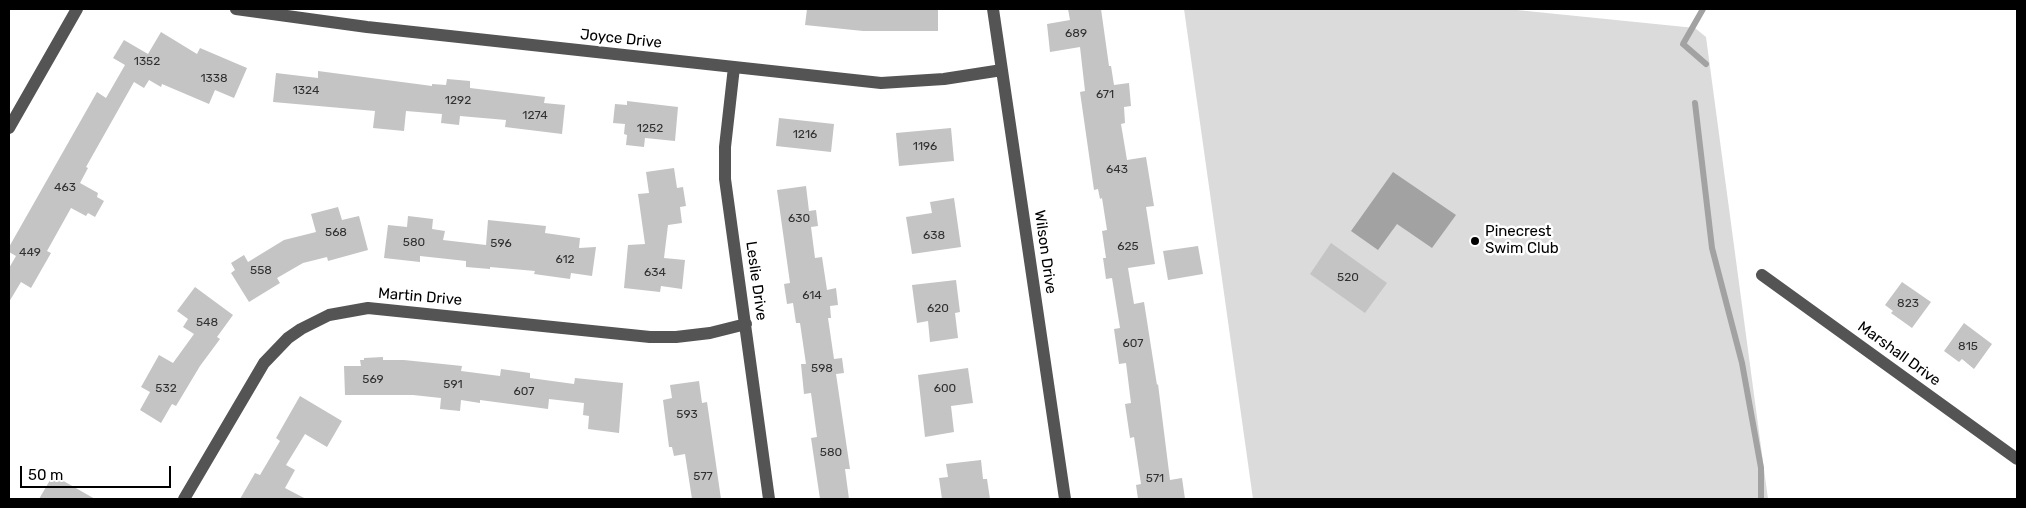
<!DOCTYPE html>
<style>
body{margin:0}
#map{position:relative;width:2026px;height:508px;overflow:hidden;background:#fff;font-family:Rubik,sans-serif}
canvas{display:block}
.frame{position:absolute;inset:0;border:10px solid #000;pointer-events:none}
.scale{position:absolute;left:20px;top:466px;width:151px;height:22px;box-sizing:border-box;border:2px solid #000;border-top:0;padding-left:6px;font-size:15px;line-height:18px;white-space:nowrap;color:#000;-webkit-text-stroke:4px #fff;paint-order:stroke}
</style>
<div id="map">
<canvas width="2026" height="508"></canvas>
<div class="frame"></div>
<div class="scale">50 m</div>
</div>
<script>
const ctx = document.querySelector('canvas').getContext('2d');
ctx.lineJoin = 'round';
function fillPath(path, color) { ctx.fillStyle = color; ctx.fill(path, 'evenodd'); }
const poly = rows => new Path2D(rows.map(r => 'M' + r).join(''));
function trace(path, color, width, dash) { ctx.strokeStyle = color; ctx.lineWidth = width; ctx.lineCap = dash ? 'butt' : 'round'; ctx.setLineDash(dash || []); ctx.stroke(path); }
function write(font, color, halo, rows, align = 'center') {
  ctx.font = font + ' Rubik,sans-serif'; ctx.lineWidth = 5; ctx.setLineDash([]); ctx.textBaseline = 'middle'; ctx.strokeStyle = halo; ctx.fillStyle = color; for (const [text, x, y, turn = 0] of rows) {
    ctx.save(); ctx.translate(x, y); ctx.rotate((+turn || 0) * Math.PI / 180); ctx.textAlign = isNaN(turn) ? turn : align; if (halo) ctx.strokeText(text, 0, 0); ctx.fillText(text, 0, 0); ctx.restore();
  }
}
const green = poly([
 [1184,9,1507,9,1695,28,1706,37,1768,499,1253,499]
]);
const water = poly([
 [1393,172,1456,215,1432,248,1397,224,1378,250,1351,231]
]);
const stream = poly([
 [1703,9,1683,44,1706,64],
 [1695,103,1712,248,1742,363,1761,468,1761,499]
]);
const building = poly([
 [807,9,938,9,938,31,863,31,805,25],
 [1068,9,1101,9,1109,66,1111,66,1114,85,1129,83,1131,106,1124,107,1125,123,1121,124,1127,160,1146,157,1154,206,1146,207,1155,264,1128,268,1134,304,1144,302,1157,385,1158,384,1170,480,1182,478,1185,499,1138,499,1136,485,1141,484,1134,437,1130,438,1125,404,1131,403,1126,363,1119,364,1114,329,1120,328,1112,278,1106,279,1103,258,1106,258,1102,231,1107,230,1102,198,1100,199,1098,189,1094,190,1080,92,1085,91,1080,47,1050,52,1047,24,1070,20],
 [161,32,197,54,200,48,247,68,234,98,215,90,209,104,162,84,161,87,149,80,144,88,134,82,86,167,88,168,80,183,98,193,97,197,104,201,95,217,88,213,86,216,71,208,47,251,51,253,31,288,21,282,9,302,9,268,16,256,9,252,9,247,97,92,106,98,125,65,113,58,124,40,148,54],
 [318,71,432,86,432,84,446,85,447,79,470,81,470,88,545,97,544,103,565,105,562,134,505,127,506,120,460,116,459,125,441,123,442,114,406,111,404,131,373,128,375,111,273,102,276,73,318,78],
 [627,101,678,107,675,141,645,138,644,147,626,145,627,135,624,134,625,124,613,123,615,104,627,105],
 [779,118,834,124,831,152,776,146],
 [951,128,954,161,899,166,896,133],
 [674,168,677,188,683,187,686,206,680,207,682,223,668,225,664,258,685,260,682,289,661,286,660,292,624,288,628,245,645,244,638,194,649,193,646,172],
 [806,186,809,211,816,210,818,226,811,227,815,258,822,257,827,290,836,288,838,305,830,306,831,318,828,318,834,359,842,358,844,373,836,374,850,469,845,469,849,499,820,499,811,438,817,437,811,393,804,394,801,364,806,364,800,323,796,323,793,303,787,304,784,284,790,283,777,190],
 [954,198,961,247,912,254,906,217,932,213,930,202],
 [338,207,342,220,359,216,368,250,328,261,327,257,303,263,277,278,280,283,249,302,231,273,235,270,231,263,244,255,248,262,284,240,316,232,311,214],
 [408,216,433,219,432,229,445,231,443,240,486,245,488,220,546,226,545,233,580,238,579,248,596,247,592,276,571,273,570,279,534,274,535,271,490,267,490,269,466,267,466,261,420,256,420,262,384,258,388,225,407,227],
 [1331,243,1387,283,1365,313,1310,274],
 [1198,246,1203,274,1168,280,1163,251],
 [956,280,960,312,955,313,958,338,930,342,928,321,917,323,912,285],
 [1902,282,1931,302,1912,328,1891,313,1893,311,1885,305],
 [195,287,233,315,217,337,220,339,200,366,176,406,172,404,161,423,140,410,150,392,141,387,159,355,173,363,194,334,183,327,188,319,177,311],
 [1964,323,1992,344,1974,369,1962,359,1959,362,1944,351],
 [383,357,383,360,404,360,462,366,461,371,500,376,501,369,530,373,530,378,574,384,575,378,623,383,619,433,588,429,589,416,583,415,584,403,549,399,548,409,480,400,480,403,461,400,460,411,440,409,441,398,413,395,345,395,344,366,361,366,360,360,364,360,364,358],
 [968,368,973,403,951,406,954,432,925,437,918,375],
 [699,381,702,403,707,402,721,499,692,499,685,454,674,456,672,447,669,447,663,400,672,398,670,385],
 [300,396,342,421,327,447,305,434,286,465,295,470,285,488,306,499,240,499,255,473,260,475,280,441,276,438],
 [981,460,983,479,987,479,990,499,942,499,939,478,948,477,946,464],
 [53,475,95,499,39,499]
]);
const minor = poly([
 [236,9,367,27,881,83,944,79,1002,70],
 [993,9,1065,499],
 [734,67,725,147,725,179,769,499],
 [9,128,77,9],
 [1762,275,2017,459],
 [184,499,264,363,288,338,301,329,329,315,368,308,650,337,676,337,710,333,746,324]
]);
const markers = [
 [1475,241,5,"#000"]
];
const numberNames = [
 ["689",1076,34],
 ["1352",147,62],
 ["1338",214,79],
 ["1324",306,91],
 ["671",1105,95],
 ["1292",458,101],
 ["1274",535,116],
 ["1252",650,129],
 ["1216",805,135],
 ["1196",925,147],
 ["643",1117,170],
 ["463",65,188],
 ["630",799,219],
 ["568",336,233],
 ["638",934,236],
 ["580",414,243],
 ["596",501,244],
 ["625",1128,247],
 ["449",30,253],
 ["612",565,260],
 ["558",261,271],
 ["634",655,273],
 ["520",1348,278],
 ["614",812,296],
 ["823",1908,304],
 ["620",938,309],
 ["548",207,323],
 ["607",1133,344],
 ["815",1968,347],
 ["598",822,369],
 ["569",373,380],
 ["591",453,385],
 ["532",166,389],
 ["600",945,389],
 ["607",524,392],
 ["593",687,415],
 ["580",831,453],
 ["577",703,477],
 ["571",1155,479]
];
const streetNames = [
 ["Joyce Drive",621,39,6],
 ["Wilson Drive",1045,252,82],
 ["Leslie Drive",756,281,82],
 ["Martin Drive",420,297,5],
 ["Marshall Drive",1899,354,36]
];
const poiNames = [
 ["Pinecrest",1485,232],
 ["Swim Club",1485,249]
];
fillPath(green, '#dbdbdb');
fillPath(water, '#a2a2a2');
trace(stream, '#a2a2a2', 6);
fillPath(building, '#c4c4c4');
trace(minor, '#545454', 12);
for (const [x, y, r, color] of markers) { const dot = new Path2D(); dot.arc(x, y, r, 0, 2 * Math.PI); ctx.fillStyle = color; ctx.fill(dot); trace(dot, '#fff', 2); }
write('12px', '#313131', null, numberNames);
write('15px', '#000', '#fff', streetNames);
write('15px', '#000', '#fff', poiNames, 'left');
</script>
